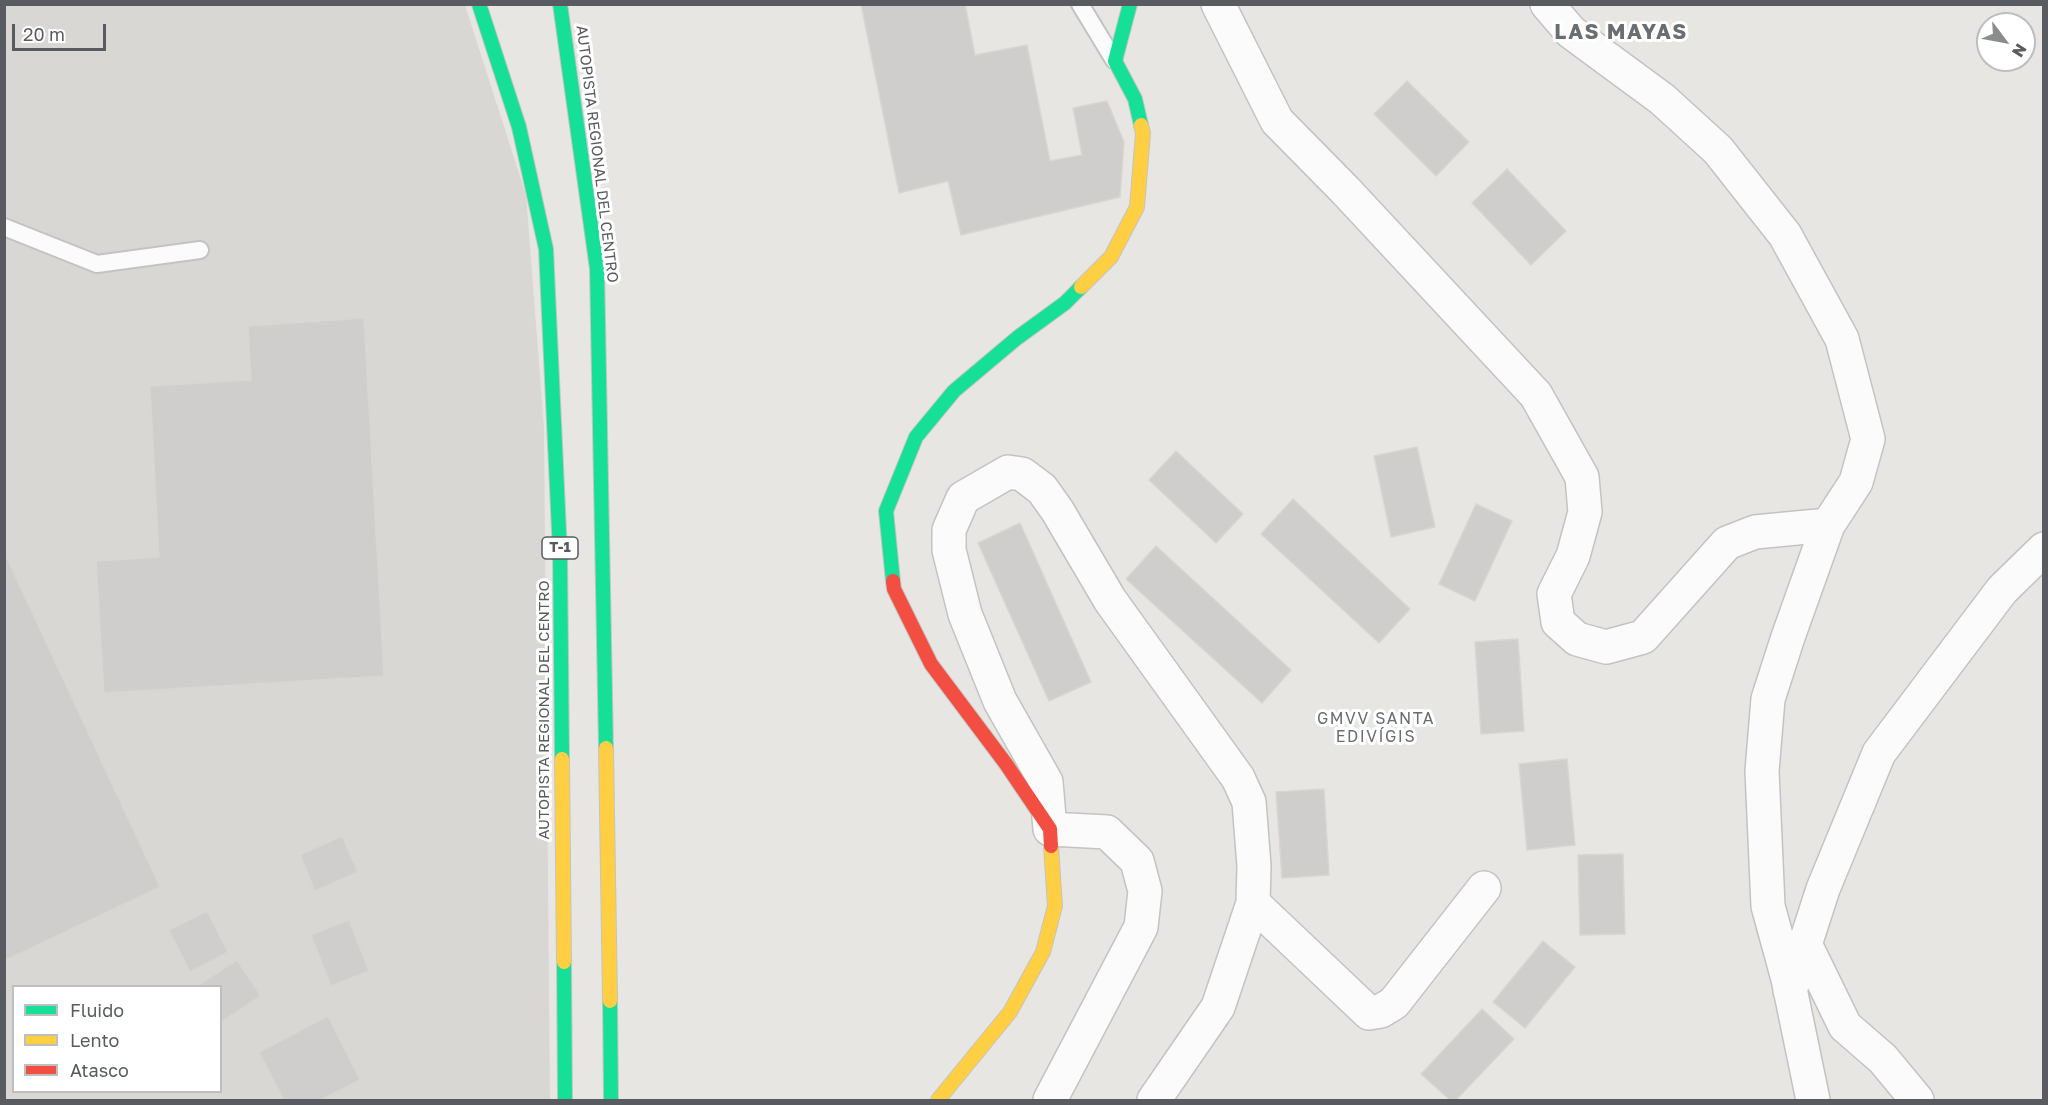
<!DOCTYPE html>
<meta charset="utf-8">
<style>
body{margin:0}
#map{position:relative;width:2048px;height:1105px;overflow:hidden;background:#e8e6e3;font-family:"Golos Text",sans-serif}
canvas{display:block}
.frame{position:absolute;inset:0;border:6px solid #585c60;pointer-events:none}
.legend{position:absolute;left:12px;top:985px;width:210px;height:108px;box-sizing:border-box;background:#fff;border:2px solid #bcbebf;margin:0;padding:8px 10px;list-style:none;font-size:18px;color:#585c60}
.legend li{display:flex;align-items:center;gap:12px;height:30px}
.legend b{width:30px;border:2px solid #bcbebf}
.north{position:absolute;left:1976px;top:12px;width:60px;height:60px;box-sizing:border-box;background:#fff;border:2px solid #bcbebf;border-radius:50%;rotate:122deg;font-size:16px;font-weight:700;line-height:24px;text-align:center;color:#585c60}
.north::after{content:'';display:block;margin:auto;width:21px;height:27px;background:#8a8c8e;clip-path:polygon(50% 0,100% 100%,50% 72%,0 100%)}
.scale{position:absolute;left:12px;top:24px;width:94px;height:27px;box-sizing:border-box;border:3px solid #585c60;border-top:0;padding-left:8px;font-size:18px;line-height:21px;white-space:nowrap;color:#585c60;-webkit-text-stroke:4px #fff;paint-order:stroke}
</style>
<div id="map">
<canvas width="2048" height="1105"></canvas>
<div class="frame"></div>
<ul class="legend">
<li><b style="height:8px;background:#16e098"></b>Fluido</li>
<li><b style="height:8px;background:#ffcf43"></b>Lento</li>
<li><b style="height:8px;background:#f24e42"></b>Atasco</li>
</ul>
<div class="north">N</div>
<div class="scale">20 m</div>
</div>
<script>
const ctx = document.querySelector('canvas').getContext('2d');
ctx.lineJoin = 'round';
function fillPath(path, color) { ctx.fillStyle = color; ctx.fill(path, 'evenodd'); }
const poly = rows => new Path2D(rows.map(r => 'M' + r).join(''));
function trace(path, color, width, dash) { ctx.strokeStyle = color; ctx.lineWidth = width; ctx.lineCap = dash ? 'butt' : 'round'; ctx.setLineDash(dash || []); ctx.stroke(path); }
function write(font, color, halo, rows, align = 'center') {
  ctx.font = font + ' "Golos Text",sans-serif'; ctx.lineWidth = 6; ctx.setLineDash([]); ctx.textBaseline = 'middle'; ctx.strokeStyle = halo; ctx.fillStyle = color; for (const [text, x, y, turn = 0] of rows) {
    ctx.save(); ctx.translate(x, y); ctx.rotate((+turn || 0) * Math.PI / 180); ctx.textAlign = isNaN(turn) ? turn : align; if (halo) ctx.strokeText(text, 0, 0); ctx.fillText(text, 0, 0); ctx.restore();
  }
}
const industrial = poly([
 [5,5,465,5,526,195,544,428,550,1100,5,1100],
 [14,986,220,986,220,1092,14,1092]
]);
const building = poly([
 [861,4,965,4,975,55,1027,45,1050,161,1082,155,1073,108,1107,101,1124,142,1120,197,961,235,948,181,899,193,861,4],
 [1407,81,1469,142,1436,176,1374,114,1407,81],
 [1507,169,1566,231,1531,265,1472,203,1507,169],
 [364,318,384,676,104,693,96,561,159,557,150,386,251,380,248,326,364,318],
 [1417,447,1435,527,1391,537,1374,456,1417,447],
 [1176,451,1243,514,1216,543,1149,480,1176,451],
 [1293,499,1410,609,1379,643,1261,534,1293,499],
 [1476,504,1512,521,1475,601,1439,584,1476,504],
 [1020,523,1091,682,1049,701,978,543,1020,523],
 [1156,546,1291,670,1262,703,1126,579,1156,546],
 [4,552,160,887,4,961,4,552],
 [1518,639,1524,731,1481,734,1475,642,1518,639],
 [1567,759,1575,845,1527,850,1519,764,1567,759],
 [1324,789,1329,875,1282,878,1276,792,1324,789],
 [342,836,358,872,315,891,300,855,342,836],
 [1623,854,1625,934,1580,935,1578,855,1623,854],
 [207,911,228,952,190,972,169,930,207,911],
 [349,920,369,971,331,986,311,935,349,920],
 [1543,941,1575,967,1525,1028,1493,1002,1543,941],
 [237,960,261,996,220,1023,220,986,197,986,237,960],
 [1482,1009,1514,1039,1456,1100,1450,1100,1421,1074,1482,1009],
 [328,1016,360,1080,321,1100,284,1100,259,1052,328,1016]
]);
const lane = poly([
 [1080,4,1114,60],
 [4,227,97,264,200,250]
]);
const street = poly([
 [1218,4,1277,121,1345,190,1536,395,1582,477,1585,512,1573,556,1554,594,1558,622,1577,639,1606,647,1643,637,1727,543,1755,532,1828,525],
 [1547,4,1571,32,1662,99,1718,150,1785,235,1842,339,1868,439,1856,482,1828,525,1788,637,1768,699,1762,771,1768,906,1788,979,1813,1100],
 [1805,944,1845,1026,1883,1059,1917,1100],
 [1790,991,1823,889,1879,753,2002,590,2044,549],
 [1050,1100,1141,927,1145,891,1137,861,1107,832,1050,829,1046,782,1000,701,965,614,949,550,949,530,963,498,1008,472,1022,474,1042,489,1057,510,1110,600,1238,778,1249,802,1254,866,1253,903],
 [1154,1100,1218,1007,1253,903,1369,1013,1381,1011,1394,1003,1484,888]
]);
const fast = poly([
 [479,4,519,127,546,249,560,553,562,759],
 [560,4,597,269,606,748],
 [1130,4,1115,61,1135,99,1141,125],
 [893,581,886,511,916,437,954,391,1017,338,1065,303,1081,287],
 [564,962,565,1100],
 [610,1001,611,1100]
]);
const slow = poly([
 [1081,287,1111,257,1137,207,1143,133,1141,125],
 [606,748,610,1001],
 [562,759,564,962],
 [938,1100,1010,1012,1043,952,1055,906,1051,846]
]);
const jam = poly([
 [893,581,894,589,931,664,1006,764,1050,829,1051,846]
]);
const shields = [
 [560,548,36]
];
const shieldNames = [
 ["T-1",560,548]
];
const streetNames = [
 ["AUTOPISTA REGIONAL DEL CENTRO",597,154,83],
 ["AUTOPISTA REGIONAL DEL CENTRO",544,710,-90]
];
const neighbourhoodNames = [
 ["GMVV SANTA",1376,719],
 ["EDIVÍGIS",1376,737]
];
const districtNames = [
 ["LAS MAYAS",1621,32]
];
fillPath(industrial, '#d9d7d4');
fillPath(building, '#d0cecc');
trace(building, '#d8d5d2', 1.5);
trace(lane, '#c3c3c2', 20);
trace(street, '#c3c3c2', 36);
trace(fast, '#c4c4c5', 16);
trace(slow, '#c4c4c5', 16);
trace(jam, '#c4c4c5', 16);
trace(lane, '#fcfbfb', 16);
trace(street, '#fcfbfb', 33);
trace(fast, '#16e098', 14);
trace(slow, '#ffcf43', 14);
trace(jam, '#f24e42', 14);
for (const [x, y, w] of shields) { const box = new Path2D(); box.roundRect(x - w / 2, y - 11, w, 22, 4.5); ctx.fillStyle = '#fff'; ctx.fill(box); trace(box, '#585c60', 1.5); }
write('bold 14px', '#585c60', null, shieldNames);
write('15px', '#585c60', '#fff', streetNames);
ctx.letterSpacing = '1.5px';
write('16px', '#696e72', '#fff', neighbourhoodNames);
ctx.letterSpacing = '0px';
ctx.letterSpacing = '1.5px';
write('bold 21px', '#696e72', '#fff', districtNames);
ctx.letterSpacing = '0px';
</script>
